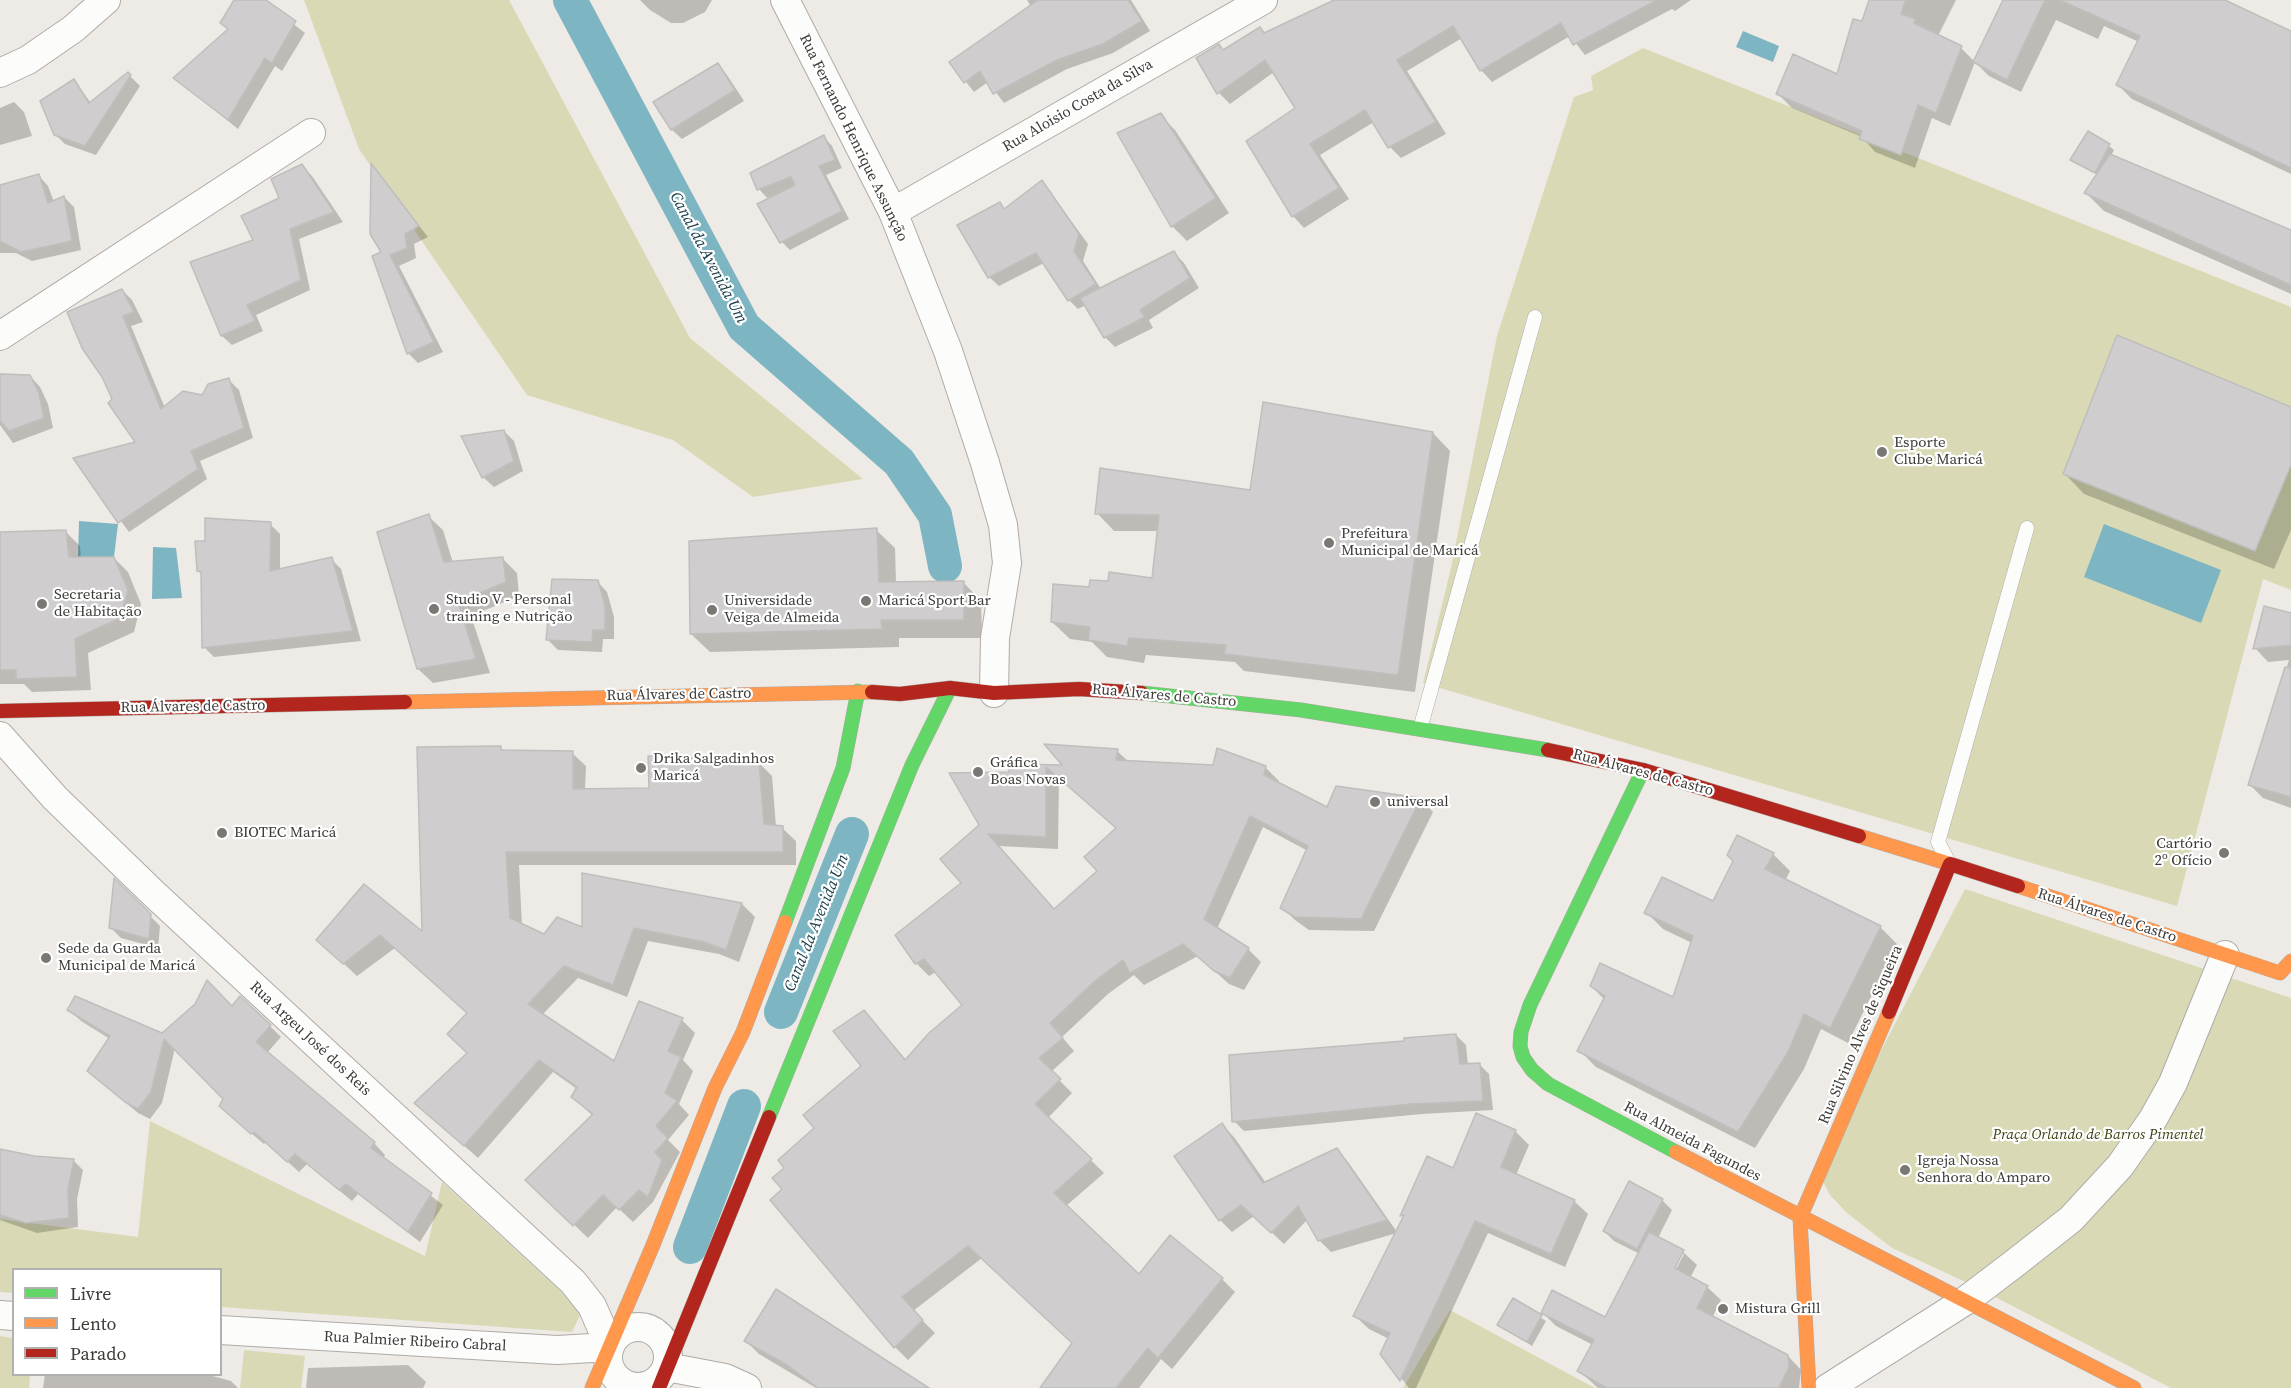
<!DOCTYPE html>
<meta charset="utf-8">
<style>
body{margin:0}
#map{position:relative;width:2291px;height:1388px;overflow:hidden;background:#eeeae5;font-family:"Source Serif 4",serif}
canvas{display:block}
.legend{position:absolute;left:12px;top:1268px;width:210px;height:108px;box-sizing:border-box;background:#fff;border:2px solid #b1b1af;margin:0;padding:8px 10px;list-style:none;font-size:18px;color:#3d3b37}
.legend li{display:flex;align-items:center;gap:12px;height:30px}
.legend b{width:30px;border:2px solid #b1b1af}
</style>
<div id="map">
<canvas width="2291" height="1388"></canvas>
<ul class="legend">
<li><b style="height:8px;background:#63d668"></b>Livre</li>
<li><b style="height:8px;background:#ff974d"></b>Lento</li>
<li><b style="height:8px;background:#b3261e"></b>Parado</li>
</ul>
</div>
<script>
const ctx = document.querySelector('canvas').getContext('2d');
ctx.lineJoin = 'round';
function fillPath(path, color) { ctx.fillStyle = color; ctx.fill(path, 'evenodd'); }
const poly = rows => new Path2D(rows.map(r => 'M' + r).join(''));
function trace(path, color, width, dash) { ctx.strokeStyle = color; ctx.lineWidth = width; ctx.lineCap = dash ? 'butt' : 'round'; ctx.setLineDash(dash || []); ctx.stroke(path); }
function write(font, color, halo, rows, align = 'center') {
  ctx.font = font + ' "Source Serif 4",serif'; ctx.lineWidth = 4.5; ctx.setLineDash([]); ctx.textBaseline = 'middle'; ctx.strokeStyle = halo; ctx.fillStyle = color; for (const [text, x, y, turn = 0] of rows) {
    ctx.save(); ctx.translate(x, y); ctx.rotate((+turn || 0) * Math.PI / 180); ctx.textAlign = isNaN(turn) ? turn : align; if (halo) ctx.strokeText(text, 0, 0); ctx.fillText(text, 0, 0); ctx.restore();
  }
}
const green = poly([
 [304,0,509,0,690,338,863,479,753,497,673,440,527,395,359,149],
 [1643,48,2291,307,2291,590,2263,579,2177,906,1423,683,1451,568,1497,336,1574,97,1593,90,1591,76],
 [1965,889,2291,998,2291,1388,2171,1388,1970,1284,1892,1248,1847,1213,1830,1195,1818,1172],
 [150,1121,425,1256,442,1182,582,1311,572,1332,221,1307,220,1270,14,1270,13,1293,0,1292,0,1219,138,1237],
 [1450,1310,1595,1388,1403,1388],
 [0,1336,13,1338,14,1374,30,1375,29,1388,0,1388],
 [244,1350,305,1356,301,1388,240,1388]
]);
const water = poly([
 [1743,31,1779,46,1773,62,1736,47],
 [79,521,118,524,114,557,78,557],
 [2104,524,2221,570,2201,623,2084,577],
 [153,547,176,548,182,598,152,599]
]);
const shadow = poly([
 [236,0,263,0,305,33,282,71,275,66,238,129,175,78,229,30],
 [640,0,712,0,705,12,683,23,671,23,650,10],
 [1027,0,1131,0,1150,31,1113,53,1067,69,1004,103,988,82,974,92,951,63,1031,7],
 [1338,0,1691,0,1675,11,1672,9,1585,55,1570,36,1492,82,1481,70,1462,38,1407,71,1446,134,1401,158,1390,147,1374,122,1320,155,1349,199,1304,228,1293,216,1297,109,1274,72,1230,104,1219,93,1224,51,1260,29,1265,34],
 [1870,0,1956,0,1938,36,1961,48,1975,62,1950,126,1932,118,1915,168,1875,152,1862,137,1792,108,1778,94,1838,76],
 [2005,0,2221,0,2291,33,2291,174,2132,99,2118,85,2139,42,2104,26,2098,39,2056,20,2021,92,1989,76,1975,62],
 [718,65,727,75,744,101,682,139,672,130,656,102],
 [128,74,140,86,96,155,65,144,55,134,74,81,91,103],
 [14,102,24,112,32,136,0,145,0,108],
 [1160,115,1175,130,1229,213,1187,241,1172,226],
 [824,137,832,146,842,168,826,175,849,219,790,250,782,242,776,194,767,198,759,189],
 [2109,146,2114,150,2111,156,2291,233,2291,294,2104,211,2086,193,2098,175,2072,160],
 [302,166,312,176,343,222,299,239,310,290,256,315,263,331,232,345,222,336,192,263,255,240],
 [372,167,428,237,414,244,416,258,399,266,443,352,418,363,408,353,383,253],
 [39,176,48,186,54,202,64,197,74,207,81,250,32,261,16,253,0,253,0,186],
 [1042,181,1088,244,1083,261,1101,289,1174,253,1184,263,1199,288,1149,320,1153,328,1115,347,1105,337,1086,305,1078,309,1069,300,1044,263,999,286,989,277,1000,204,1005,209],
 [122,290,132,300,143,322,131,326,165,408,203,396,229,380,239,390,253,438,200,461,207,479,129,532,75,459,138,443,113,400],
 [30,376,40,387,48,404,53,428,13,443,0,425,0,379],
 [2291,409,2291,530,2274,569,2084,494,2065,474],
 [504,431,514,441,523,471,494,487,484,478,463,437],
 [1433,433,1450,451,1415,692,1244,671,1235,662,1146,655,1144,663,1107,657,1092,642,1070,639,1052,622,1091,589,1154,579,1158,531,1114,531,1097,513,1251,492],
 [428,516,443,530,453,563,503,559,517,573,519,596,471,616,490,673,433,683,418,669],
 [270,524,280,534,280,570,331,559,341,569,361,641,214,657,204,647,202,574,198,570,206,542],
 [876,530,895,548,896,583,963,582,981,601,982,638,899,638,899,647,710,652,691,634],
 [66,532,80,546,81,559,114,558,128,572,141,604,134,632,88,653,91,690,32,692,24,684,0,684,0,533],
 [597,581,607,592,614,617,614,639,603,639,602,652,558,650,548,640],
 [2291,614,2291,808,2263,798,2250,785,2289,660,2268,662,2255,648],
 [500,747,505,752,572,753,586,766,585,790,650,789,758,762,772,776,776,827,782,828,796,841,796,865,519,865,522,926,544,936,583,930,583,875,742,904,755,917,739,962,719,954,648,941,627,997,578,978,542,1015,615,1063,682,1020,695,1033,683,1060,693,1071,679,1104,689,1115,668,1140,680,1152,653,1202,633,1222,617,1207,588,1238,541,1193,593,1116,572,1097,577,1089,553,1072,478,1158,416,1103,469,1053,468,1014,395,948,357,976,318,940,364,886,423,934],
 [1218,750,1266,768,1279,781,1278,784,1327,809,1420,799,1433,812,1374,931,1309,930,1295,920,1282,907,1308,851,1263,827,1217,929,1248,949,1261,962,1244,990,1229,984,1198,956,1144,985,1134,975,1108,994,1062,1037,1074,1051,1051,1072,1072,1093,1048,1118,1104,1173,1066,1206,1139,1276,1222,1279,1235,1292,1172,1369,1161,1359,1139,1388,1042,1388,1074,1344,982,1258,913,1311,935,1333,908,1360,895,1347,784,1189,786,1168,863,1067,864,1011,907,1061,964,1006,936,972,929,976,916,963,964,884,981,825,1010,774,1010,766,1065,767,1117,751,1129,762,1214,766],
 [1059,778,1117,829,1099,871,1055,910,999,846,1058,849],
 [1738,837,1773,854,1790,871,1785,881,1880,927,1897,944,1848,1043,1821,1029,1804,1069,1755,1148,1596,1067,1579,1050,1605,1000,1591,986,1674,999,1692,943,1663,929,1646,912,1714,903,1735,860],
 [115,881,160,926,158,948,121,938,111,928],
 [233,1009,270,1026,281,1037,267,1053,374,1143,385,1155,383,1159,443,1205,420,1242,358,1194,352,1201,307,1164,299,1172,266,1142,264,1144,232,1117,225,1099,175,1048,162,1103,150,1119,138,1113,101,1082,110,1039,81,1021,69,1010,162,1035],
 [1456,1035,1466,1045,1468,1065,1479,1064,1489,1074,1493,1110,1422,1114,1244,1131,1234,1121,1406,1043],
 [1222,1125,1234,1137,1266,1183,1336,1150,1348,1162,1397,1232,1427,1158,1454,1170,1515,1131,1529,1145,1516,1175,1574,1201,1588,1214,1565,1267,1488,1233,1416,1388,1409,1388,1382,1354,1389,1339,1369,1329,1355,1316,1397,1233,1331,1252,1319,1240,1307,1220,1284,1244,1254,1216,1232,1232,1220,1220],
 [0,1151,34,1157,73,1160,83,1170,77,1199,78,1227,37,1233,0,1220],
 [1630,1183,1662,1200,1672,1210,1658,1238,1683,1252,1697,1265,1690,1278,1707,1287,1721,1300,1712,1318,1788,1356,1801,1370,1799,1388,1598,1388,1579,1371,1593,1345,1556,1326,1543,1313,1606,1319,1640,1254,1614,1241,1604,1231],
 [1680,1254,1684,1254,1673,1275,1670,1274],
 [1513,1300,1546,1321,1532,1346,1499,1325],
 [746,1341,926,1388,816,1388,759,1354],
 [408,1365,426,1382,423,1388,306,1388,308,1368],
 [45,1374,205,1374,231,1381,238,1388,43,1388]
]);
const canal = poly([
 [570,0,744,327,899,462,935,515,945,566],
 [781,1012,852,834],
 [690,1247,744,1106]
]);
const building = poly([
 [234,0,266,0,296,21,272,63,265,58,228,120,173,78,228,29,220,23,234,0],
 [1038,0,1128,0,1142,21,1103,44,1057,60,993,94,980,71,964,83,949,62,1038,0],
 [1334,0,1657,0,1573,45,1561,23,1480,71,1453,26,1397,60,1436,122,1388,148,1365,110,1310,144,1339,188,1292,217,1246,141,1295,108,1265,60,1217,94,1196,58,1219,44,1223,50,1260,27,1264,33,1334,0],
 [1869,0,1906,0,1901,14,1916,19,1914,23,1962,46,1936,113,1918,105,1901,155,1859,139,1862,131,1776,94,1793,54,1837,74,1853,19,1862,21,1869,0],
 [2003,0,2045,0,2007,80,1973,62,2003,0],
 [2060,0,2225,0,2291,31,2291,168,2116,85,2140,36,2060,0],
 [718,63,735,90,671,130,653,102,718,63],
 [128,72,131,75,85,146,54,135,40,101,74,79,89,103,128,72],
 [1161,113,1216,198,1171,227,1117,133,1161,113],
 [2088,131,2110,144,2095,173,2070,160,2088,131],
 [824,135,835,160,819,166,842,211,780,243,757,204,795,185,791,177,757,190,750,173,824,135],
 [2110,154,2291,230,2291,285,2084,193,2110,154],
 [371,163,419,226,405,234,407,248,390,255,434,342,407,354,372,256,381,252,370,234,371,163],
 [302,164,334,212,290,229,301,280,247,305,255,321,221,336,190,262,253,240,241,216,279,198,271,179,302,164],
 [39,174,48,203,64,196,72,241,21,252,0,241,0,185,39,174],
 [1042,180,1079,234,1074,251,1096,284,1068,301,1036,253,988,278,957,225,1000,202,1004,209,1042,180],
 [1174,251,1190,278,1140,310,1145,317,1104,338,1080,298,1174,251],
 [122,289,134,312,123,316,161,409,183,391,202,395,208,384,229,378,244,428,191,451,198,469,118,523,73,458,135,442,108,403,112,399,102,377,82,348,67,312,122,289],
 [2117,335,2291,407,2291,465,2255,551,2063,474,2117,335],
 [0,374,30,375,39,393,44,418,9,431,0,421,0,374],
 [1263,402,1433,432,1398,675,1224,654,1226,645,1129,638,1127,646,1088,640,1090,627,1051,622,1053,584,1089,587,1090,580,1108,581,1109,572,1152,578,1159,515,1095,514,1100,468,1250,490,1263,402],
 [504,430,514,461,482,478,461,436,504,430],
 [429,514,444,562,503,557,506,582,458,602,476,659,417,669,377,532,429,514],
 [205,518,271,522,270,571,332,557,353,631,202,648,201,572,197,571,195,541,205,541,205,518],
 [877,528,879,582,964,581,964,620,881,620,882,629,690,634,689,541,877,528],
 [66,530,69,557,114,557,128,590,120,618,75,639,77,677,16,679,16,670,0,670,0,532,66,530],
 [552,579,598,580,605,606,605,630,593,630,592,642,546,640,552,579],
 [2264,606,2291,613,2291,645,2253,649,2264,606],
 [2285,667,2291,668,2291,797,2248,785,2285,667],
 [1044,744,1118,749,1116,760,1213,765,1217,748,1266,766,1264,775,1327,807,1336,786,1421,798,1361,919,1295,917,1280,908,1308,846,1250,816,1204,919,1249,948,1230,978,1214,971,1183,944,1130,973,1123,960,1095,981,1050,1023,1063,1038,1039,1058,1061,1079,1035,1104,1092,1159,1054,1193,1139,1274,1170,1235,1223,1278,1158,1358,1148,1348,1116,1388,1040,1388,1072,1343,968,1246,902,1297,923,1320,894,1348,770,1200,782,1189,772,1178,784,1168,778,1160,814,1128,803,1115,861,1066,833,1031,864,1010,905,1060,929,1033,962,1005,924,959,915,964,895,935,961,883,940,859,979,825,949,773,1009,772,1009,764,1062,765,1044,744],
 [1046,767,1116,828,1084,857,1097,871,1054,909,988,834,1046,837,1046,767],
 [501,746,501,750,573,751,573,789,649,788,648,756,759,761,764,824,783,826,783,852,506,852,510,918,544,934,557,917,582,927,582,873,742,903,726,950,704,942,634,928,613,985,564,966,528,1004,614,1061,639,1001,683,1018,668,1051,681,1057,665,1093,677,1101,656,1126,668,1138,655,1152,662,1160,648,1197,639,1190,619,1210,603,1195,573,1226,525,1180,593,1114,571,1097,577,1087,539,1060,464,1146,414,1103,467,1053,447,1034,467,1013,380,935,343,964,316,940,364,884,422,931,417,747,501,746],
 [1737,835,1774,853,1765,869,1881,926,1830,1028,1804,1014,1788,1052,1738,1132,1577,1051,1605,996,1590,986,1600,963,1673,997,1693,936,1644,913,1662,877,1713,901,1733,861,1727,855,1737,835],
 [114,878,151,914,149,939,109,928,114,878],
 [207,980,232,1006,240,996,271,1025,256,1042,375,1142,371,1148,432,1193,408,1232,346,1184,339,1190,295,1154,287,1162,254,1132,251,1134,219,1106,223,1099,164,1039,151,1092,138,1109,125,1102,87,1071,110,1036,67,1010,75,996,162,1033,195,1004,207,980],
 [1456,1034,1460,1064,1480,1063,1483,1101,1411,1104,1232,1122,1229,1055,1404,1041,1404,1038,1456,1034],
 [1476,1113,1516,1130,1501,1167,1575,1200,1551,1254,1475,1221,1400,1381,1380,1354,1390,1333,1353,1316,1404,1215,1400,1216,1427,1156,1453,1168,1476,1113],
 [1222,1123,1263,1183,1337,1148,1387,1220,1318,1241,1298,1206,1271,1233,1241,1205,1219,1221,1174,1156,1222,1123],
 [0,1149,34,1156,74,1159,68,1189,69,1218,26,1223,0,1215,0,1149],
 [1629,1181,1663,1199,1637,1249,1603,1231,1629,1181],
 [1649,1232,1684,1250,1675,1268,1708,1286,1697,1308,1788,1355,1789,1367,1779,1388,1607,1388,1577,1371,1594,1340,1541,1313,1552,1290,1605,1317,1649,1232],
 [776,1289,929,1388,818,1388,787,1365,744,1341,776,1289],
 [1513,1298,1542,1315,1527,1342,1497,1325,1513,1298]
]);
const lane = poly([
 [1420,729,1535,317],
 [1947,859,1938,842,2027,528]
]);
const street = poly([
 [785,0,893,212,948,351,985,463,1003,525,1007,563,995,638,994,693],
 [0,73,28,60,73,29,106,0],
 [893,212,1263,0],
 [0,336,311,133],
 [0,736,55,798,153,893,573,1282,592,1306,610,1347,557,1350,220,1330],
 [0,1315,14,1316],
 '608 1357a30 30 0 1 1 60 0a30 30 0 1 1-60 0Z',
 [667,1367,725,1378,747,1388],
 [1828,1388,1965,1301,2015,1263,2071,1219,2120,1166,2153,1119,2173,1083,2225,955]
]);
const fast = poly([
 [1142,693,1301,710,1548,750],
 [1643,770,1530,1005,1521,1032,1520,1046,1523,1057,1532,1070,1548,1084,1676,1152],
 [785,922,843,768,858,691],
 [769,1117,912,765,950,688]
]);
const slow = poly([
 [405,702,872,692],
 [1859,836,1950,864],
 [2018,886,2280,973,2291,961],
 [1676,1152,2134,1388],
 [592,1388,653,1245,715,1088,743,1032,785,922],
 [1809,1388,1800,1218,1889,1012]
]);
const jam = poly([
 [872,692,900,694,950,688,994,693,1079,689,1142,693],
 [0,711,405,702],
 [1548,750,1643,770,1859,836],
 [1889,1012,1950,864,2018,886],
 [659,1388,769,1117]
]);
const markers = [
 [1882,452,6,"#7b7874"],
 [1329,543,6,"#7b7874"],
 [866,601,6,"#7b7874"],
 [42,604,6,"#7b7874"],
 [434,609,6,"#7b7874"],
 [712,610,6,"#7b7874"],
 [641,768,6,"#7b7874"],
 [978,772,6,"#7b7874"],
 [1375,802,6,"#7b7874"],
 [222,833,6,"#7b7874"],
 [2224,853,6,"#7b7874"],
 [46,958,6,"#7b7874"],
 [1905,1170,6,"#7b7874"],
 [1723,1309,6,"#7b7874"]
];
const streetNames = [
 ["Rua Aloisio Costa da Silva",1078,106,-30],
 ["Rua Fernando Henrique Assunção",853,138,64],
 ["Rua Álvares de Castro",679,695,-1],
 ["Rua Álvares de Castro",1164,696,5],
 ["Rua Álvares de Castro",193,707,-1],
 ["Rua Álvares de Castro",1643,773,15],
 ["Rua Álvares de Castro",2107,916,18],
 ["Rua Silvino Alves de Siqueira",1861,1035,-67],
 ["Rua Argeu José dos Reis",310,1039,43],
 ["Rua Almeida Fagundes",1692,1142,28],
 ["Rua Palmier Ribeiro Cabral",415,1342,3]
];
const poiNames = [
 ["Esporte",1894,443],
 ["Clube Maricá",1894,460],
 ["Prefeitura",1341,534],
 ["Municipal de Maricá",1341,551],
 ["Secretaria",54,595],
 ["de Habitação",54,612],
 ["Studio V - Personal",446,600],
 ["training e Nutrição",446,617],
 ["Universidade",724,601],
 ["Veiga de Almeida",724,618],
 ["Maricá Sport Bar",878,601],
 ["Drika Salgadinhos",653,759],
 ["Maricá",653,776],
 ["Gráfica",990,763],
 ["Boas Novas",990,780],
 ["universal",1387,802],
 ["BIOTEC Maricá",234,833],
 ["Cartório",2212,844,"right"],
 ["2º Ofício",2212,861,"right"],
 ["Sede da Guarda",58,949],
 ["Municipal de Maricá",58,966],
 ["Igreja Nossa",1917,1161],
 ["Senhora do Amparo",1917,1178],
 ["Mistura Grill",1735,1309]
];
const parkNames = [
 ["Praça Orlando de Barros Pimentel",2098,1135]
];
const waterNames = [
 ["Canal da Avenida Um",708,258,62],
 ["Canal da Avenida Um",817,923,-68]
];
fillPath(green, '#d9dab5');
fillPath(water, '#7eb5c2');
fillPath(shadow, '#0003');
trace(canal, '#7eb5c2', 34);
fillPath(building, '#cfcdcd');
trace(building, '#c0bebd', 1.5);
trace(lane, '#aeaba7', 15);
trace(street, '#aeaba7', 30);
trace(fast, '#aeaba7', 15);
trace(slow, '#aeaba7', 15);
trace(jam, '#aeaba7', 15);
trace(lane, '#fcfcfb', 14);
trace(street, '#fcfcfb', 28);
trace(fast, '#63d668', 14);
trace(slow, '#ff974d', 14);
trace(jam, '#b3261e', 14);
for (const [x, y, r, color] of markers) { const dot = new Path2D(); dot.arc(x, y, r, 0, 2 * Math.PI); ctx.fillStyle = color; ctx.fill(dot); trace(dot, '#fff', 2); }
write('15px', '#3d3b37', '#fff', streetNames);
write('15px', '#3d3b37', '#fff', poiNames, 'left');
write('italic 15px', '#404313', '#fff', parkNames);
write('italic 16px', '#1c414b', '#fff', waterNames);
</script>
